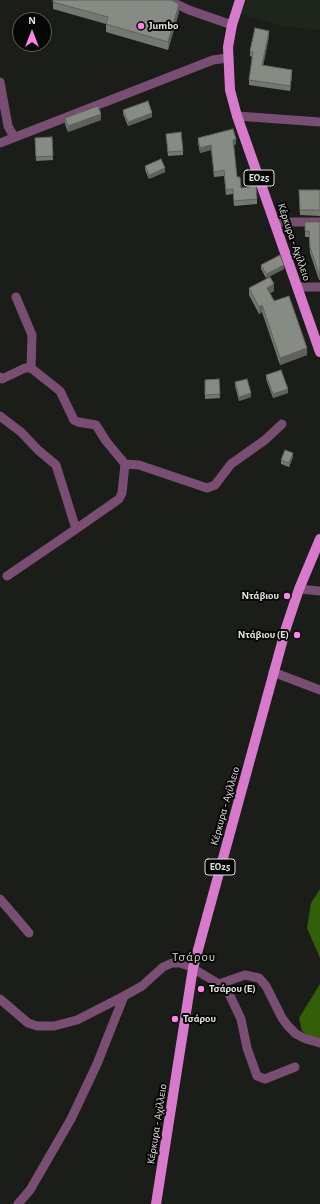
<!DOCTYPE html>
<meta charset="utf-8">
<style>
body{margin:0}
#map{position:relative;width:320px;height:1204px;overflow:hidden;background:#1b1e18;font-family:"Alegreya Sans",sans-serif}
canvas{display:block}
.north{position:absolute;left:12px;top:12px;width:40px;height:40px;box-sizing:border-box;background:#070806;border:1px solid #5d5f5c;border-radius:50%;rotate:0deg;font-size:11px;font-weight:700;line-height:16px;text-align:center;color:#dfe2de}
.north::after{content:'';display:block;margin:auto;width:14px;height:18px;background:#f987e9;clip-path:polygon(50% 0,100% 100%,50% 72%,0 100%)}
</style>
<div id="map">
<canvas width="320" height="1204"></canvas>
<div class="north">N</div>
</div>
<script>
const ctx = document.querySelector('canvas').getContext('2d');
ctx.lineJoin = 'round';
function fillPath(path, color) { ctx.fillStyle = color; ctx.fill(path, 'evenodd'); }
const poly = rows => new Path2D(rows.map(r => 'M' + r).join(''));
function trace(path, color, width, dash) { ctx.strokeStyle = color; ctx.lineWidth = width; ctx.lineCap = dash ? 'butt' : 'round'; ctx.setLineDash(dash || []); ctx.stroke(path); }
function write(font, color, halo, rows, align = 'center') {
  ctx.font = font + ' "Alegreya Sans",sans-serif'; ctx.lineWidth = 4; ctx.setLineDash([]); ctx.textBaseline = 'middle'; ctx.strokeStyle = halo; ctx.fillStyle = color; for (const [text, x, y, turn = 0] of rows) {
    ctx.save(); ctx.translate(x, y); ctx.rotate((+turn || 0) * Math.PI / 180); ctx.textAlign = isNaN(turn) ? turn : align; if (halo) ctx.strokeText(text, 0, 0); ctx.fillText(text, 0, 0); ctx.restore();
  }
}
const built = poly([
 [247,0,320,0,320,30,282,26,241,14]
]);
const forest = poly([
 [320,889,320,958,307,928,311,903],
 [320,984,320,1038,312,1038,302,1031,299,1018]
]);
const minor = poly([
 [168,0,189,10,232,25],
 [0,82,8,126,14,137],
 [237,116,320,122],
 [0,143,213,60,227,58],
 [275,222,320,222],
 [297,287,320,287],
 [16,297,32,335,31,368],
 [0,377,2,379,25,368,31,368,60,391,74,420,78,422,96,425,106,441,125,464,139,465,207,488,215,485,231,464,265,440,282,424],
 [0,416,21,432,38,450,56,465,76,529,119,499,122,493,125,464],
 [7,576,76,529],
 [299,589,320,591],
 [273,672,320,690],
 [0,899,29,933],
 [224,983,241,1019,247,1048,257,1076,265,1079,295,1067],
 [0,999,28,1023,37,1026,54,1026,77,1020,124,996,142,986,163,967,172,963,180,963,189,966,219,984,245,975,259,978,266,986,282,1018,288,1026,296,1034,306,1039,320,1043],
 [18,1204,30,1190,71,1119,97,1064,124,996]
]);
const primary = poly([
 [240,0,232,25,228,47,230,90,237,116,320,352],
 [156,1204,193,968,286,628,299,589,320,539]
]);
const wall = poly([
 [53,2,179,12,168,50,106,32,106,24,53,9],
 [269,36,263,66,292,75,290,91,249,85,249,80,252,57,250,56,250,51],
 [123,110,152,117,128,126,123,114],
 [65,118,101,120,68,132,65,124],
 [166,134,183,151,183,155,168,156],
 [52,137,53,160,36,161,35,138],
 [198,138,236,144,234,145,237,177,241,188,257,199,257,204,234,206,233,194,226,195,224,176,214,177,211,150,200,153,198,143],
 [145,166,165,172,149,179,145,170],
 [299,190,320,190,320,216,300,215],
 [305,222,320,222,320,280,319,280,310,253,309,237,305,237],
 [261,265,284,269,266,278,261,269],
 [249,288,274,291,270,293,307,355,280,365,262,312,259,314,249,295],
 [266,375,288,393,273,398,266,379],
 [219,379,220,398,205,399,205,380],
 [235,382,251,397,239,401,235,386],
 [293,457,289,467,281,464,281,460]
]);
const shadedWall = poly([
 [179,4,179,12,168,50,168,42],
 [269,31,269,36,262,71,262,65],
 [292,70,292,75,290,91,290,86],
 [152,113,152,117,128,126,128,122],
 [101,114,101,120,68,132,68,126],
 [236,139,236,144,233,145,233,140],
 [211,145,211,150,200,153,200,148],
 [165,168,165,172,149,179,149,175],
 [284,265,284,269,266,278,266,274],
 [319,274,320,274,320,280,319,280],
 [274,284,274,291,267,295,267,288],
 [262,305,262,312,259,314,259,307],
 [307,348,307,355,280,365,280,358],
 [288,389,288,393,273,398,273,394],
 [251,393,251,397,239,401,239,397],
 [293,453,293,457,289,467,289,463]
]);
const building = poly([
 [53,0,171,0,179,4,168,42,106,24,108,17,53,2,53,0],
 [255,28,269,31,262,65,292,70,290,86,249,80,253,52,250,51,255,28],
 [148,101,152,113,128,122,123,110,148,101],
 [98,106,101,114,68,126,65,118,98,106],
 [233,129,236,139,233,140,237,177,240,177,241,188,256,186,257,199,234,201,233,189,226,190,224,170,214,172,211,145,200,148,198,138,233,129],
 [181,132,183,151,168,152,166,134,181,132],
 [52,137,53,156,36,157,35,138,52,137],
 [161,159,165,168,149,175,145,166,161,159],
 [299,190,320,190,320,210,300,210,299,190],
 [305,222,320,222,320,274,319,274,310,247,309,231,305,231,305,222],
 [280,255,284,265,266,274,261,265,280,255],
 [270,277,274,284,267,288,274,301,289,296,307,348,280,358,262,305,259,307,249,288,270,277],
 [281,370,288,389,273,394,266,375,281,370],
 [219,379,220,394,205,395,205,380,219,379],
 [247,379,251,393,239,397,235,382,247,379],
 [285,450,293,453,289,463,281,460,285,450]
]);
const markers = [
 [141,26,4,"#f987e9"],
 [287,596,4,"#f987e9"],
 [297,635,4,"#f987e9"],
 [201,989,4,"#f987e9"],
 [175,1019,4,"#f987e9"]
];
const shields = [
 [259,178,30],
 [220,867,30]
];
const shieldNames = [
 ["ΕΟ25",259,178],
 ["ΕΟ25",220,867]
];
const poiNames = [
 ["Jumbo",149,26],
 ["Ντάβιου",279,596,"right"],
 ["Ντάβιου (E)",289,635,"right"],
 ["Τσάρου (E)",209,989],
 ["Τσάρου",183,1019]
];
const streetNames = [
 ["Κέρκυρα - Αχίλλειο",294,242,71],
 ["Κέρκυρα - Αχίλλειο",225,806,-74],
 ["Κέρκυρα - Αχίλλειο",157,1124,-81]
];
const quarterNames = [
 ["Τσάρου",194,957]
];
fillPath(built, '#1f261b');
fillPath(forest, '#345f09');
trace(minor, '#7a4d73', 9);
trace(primary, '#d87acb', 10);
fillPath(wall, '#737871');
fillPath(shadedWall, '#5e615c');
fillPath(building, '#868b83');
trace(building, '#5e615c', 1);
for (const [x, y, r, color] of markers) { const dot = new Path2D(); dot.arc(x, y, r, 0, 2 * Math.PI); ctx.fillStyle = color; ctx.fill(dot); trace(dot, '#070806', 1.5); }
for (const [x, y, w] of shields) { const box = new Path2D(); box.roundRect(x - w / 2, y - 8, w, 16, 3); ctx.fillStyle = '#070806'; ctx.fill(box); trace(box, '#dfe2de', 1); }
write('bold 10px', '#dfe2de', null, shieldNames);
write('bold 11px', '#dfe2de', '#070806', poiNames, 'left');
write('11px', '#dfe2de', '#070806', streetNames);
ctx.letterSpacing = '1px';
write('13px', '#d0d5cd', '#070806', quarterNames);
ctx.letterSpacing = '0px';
</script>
